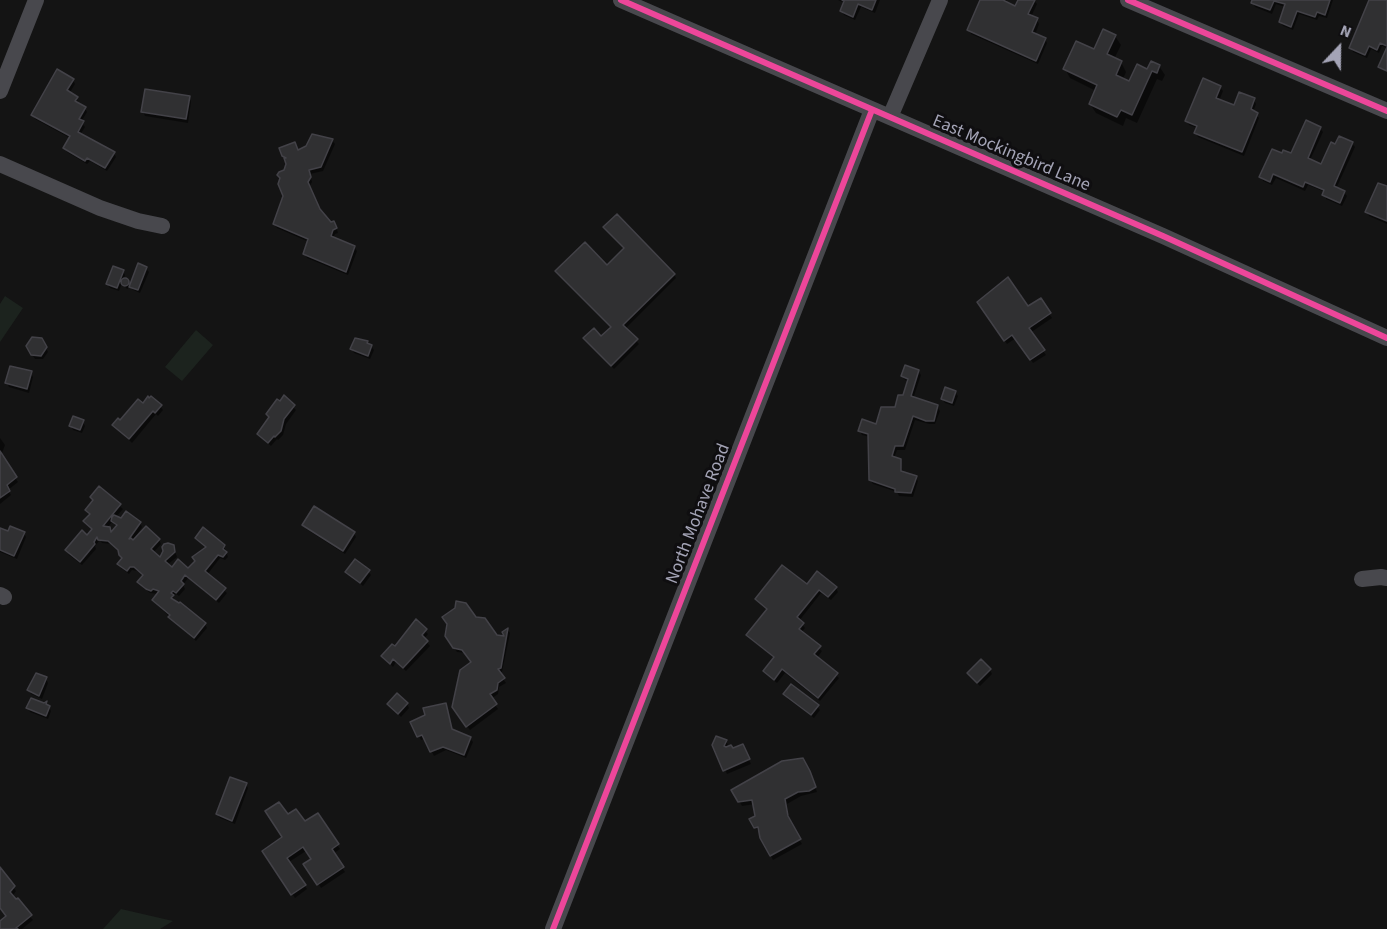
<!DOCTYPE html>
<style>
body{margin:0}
#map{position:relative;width:1387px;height:929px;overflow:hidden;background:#141414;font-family:"Source Sans 3",sans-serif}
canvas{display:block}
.north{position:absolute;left:1309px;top:18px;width:60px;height:60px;-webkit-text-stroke:4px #0f0e10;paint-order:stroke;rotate:22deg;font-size:16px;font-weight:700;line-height:24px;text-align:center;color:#a4a4b6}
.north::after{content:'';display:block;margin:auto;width:21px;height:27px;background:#a4a4b6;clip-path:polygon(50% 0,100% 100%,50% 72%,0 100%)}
</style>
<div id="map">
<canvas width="1387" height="929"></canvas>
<div class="north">N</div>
</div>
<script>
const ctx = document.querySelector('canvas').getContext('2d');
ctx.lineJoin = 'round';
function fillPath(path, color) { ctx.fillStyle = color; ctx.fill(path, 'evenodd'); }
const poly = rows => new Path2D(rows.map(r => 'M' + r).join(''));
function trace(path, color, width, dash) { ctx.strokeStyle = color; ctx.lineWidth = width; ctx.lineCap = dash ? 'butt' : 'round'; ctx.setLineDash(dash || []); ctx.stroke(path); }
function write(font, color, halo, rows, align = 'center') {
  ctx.font = font + ' "Source Sans 3",sans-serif'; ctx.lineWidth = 6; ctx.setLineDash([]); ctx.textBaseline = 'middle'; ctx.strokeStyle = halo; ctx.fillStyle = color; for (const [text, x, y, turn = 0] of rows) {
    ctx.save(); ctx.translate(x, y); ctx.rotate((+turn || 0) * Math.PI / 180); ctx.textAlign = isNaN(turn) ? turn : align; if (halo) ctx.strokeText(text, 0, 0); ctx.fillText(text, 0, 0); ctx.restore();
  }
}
const green = poly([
 [5,296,23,308,0,342,0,304],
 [196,330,213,345,182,381,165,367],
 [121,909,173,921,160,929,103,929]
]);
const shadow = poly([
 [838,0,880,0,875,13,861,7,855,20,844,15,841,11,844,3],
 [982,0,1007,0,1005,4,1016,8,1020,0,1034,0,1037,4,1031,17,1037,20,1039,24,1035,35,1045,39,1047,43,1038,64,971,34,969,30],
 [1254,0,1333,0,1327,18,1319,16,1317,20,1299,14,1293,30,1283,26,1280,22,1285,7,1276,4,1272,14,1255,7,1253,3],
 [1371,0,1387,1,1387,48,1382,46,1379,53,1371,49,1367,58,1353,52,1351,48],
 [1115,36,1121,45,1114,59,1121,62,1126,72,1123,79,1130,83,1147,71,1159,66,1165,75,1162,81,1157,79,1137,123,1126,118,1123,126,1096,113,1090,104,1096,91,1070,78,1065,69],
 [73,80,75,84,69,94,77,98,78,104,85,108,87,112,81,122,85,127,80,135,114,153,116,157,107,171,90,161,87,164,67,152,64,148,70,138,35,119,33,115],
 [1220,87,1223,91,1219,101,1235,107,1254,100,1256,104,1253,112,1259,118,1244,156,1198,137,1196,133,1197,128,1189,125,1187,121],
 [189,97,191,102,188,123,145,116,143,112],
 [1320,128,1323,132,1310,160,1322,166,1352,143,1355,147,1336,189,1344,192,1347,196,1342,206,1326,199,1325,192,1308,185,1305,191,1276,178,1272,185,1263,181,1261,177,1292,155],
 [332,140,335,144,323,171,310,174,312,182,309,187,320,212,331,224,336,226,338,233,335,234,333,238,354,247,357,251,348,275,307,258,304,253,309,242,277,228,274,224,285,196,285,172,288,164,283,156],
 [1387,188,1387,224,1369,216,1367,212],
 [608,231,674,274,676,278,625,329,639,344,614,369,587,342,601,338,612,328,560,275,607,267,625,249],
 [146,268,149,272,140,293,133,290,131,287],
 [123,271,125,275,123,281,126,280,130,287,127,289,122,283,119,291,110,288,107,284],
 [1040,300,1052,318,1030,333,1046,355,1033,363,1016,338,1007,344,981,306,1028,309],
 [356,340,367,343,371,346,374,350,370,359,354,353,352,349],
 [44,344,48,352,43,359,35,359,32,354],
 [918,371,921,375,913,399,937,407,940,411,935,424,929,424,915,420,905,450,897,450,894,458,900,460,903,473,916,477,918,481,913,497,899,496,897,492,873,484,870,480,870,437,862,435,860,431,877,426,896,408,904,396,909,382,905,380,902,376],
 [31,373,33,377,29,393,9,387,7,383],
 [955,392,958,396,954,406,945,403,942,399],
 [284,398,296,410,286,424,283,435,278,440,277,439,271,446,259,435],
 [143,405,160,406,163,410,158,416,156,414,132,443,114,425],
 [83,422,85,426,82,433,73,430,71,425],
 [0,438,5,445,1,456,18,482,8,490,11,495,0,504],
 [99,488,123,509,116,517,140,523,142,527,137,535,139,536,159,540,161,544,153,553,161,559,173,546,177,557,167,565,172,569,188,570,207,548,197,538,224,546,228,557,225,560,220,558,207,575,227,593,219,603,188,578,183,585,185,589,179,596,176,594,173,597,175,600,174,602,205,624,207,628,196,641,156,604,154,600,159,594,150,593,142,586,139,582,144,577,137,571,132,570,129,574,121,568,119,564,123,559,120,552,112,544,102,543,100,540,95,546,96,549,82,565,69,555,67,551,87,537,93,530,85,522,90,515,86,510,93,501,91,497],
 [113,521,117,527,112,533,107,528],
 [304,525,354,533,356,537,345,554,306,529],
 [0,529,9,533,24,533,26,537,17,559,0,552],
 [368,571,371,575,363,586,347,572],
 [807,586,836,588,838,592,831,600,821,593,799,621,805,628,801,633,822,651,817,658,839,678,820,701,785,673,777,683,767,675,765,671,775,658,750,639,748,635,768,610,757,599],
 [475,618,496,636,507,638,504,633,508,630,510,633,502,672,500,674,506,683,499,687,498,694,491,699,498,709,470,730,456,711,473,662,466,653,457,652,449,641],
 [416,622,428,634,424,639,430,646,406,671,396,662,393,667,383,656,395,648],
 [990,670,992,674,980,686,971,677],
 [35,675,46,679,48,683,42,699,31,694,29,690],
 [785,694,817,706,820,710,814,718,788,699],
 [389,704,407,704,409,708,401,717],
 [49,707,51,711,48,719,30,712,28,708],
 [447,709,453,731,470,738,473,742,466,758,446,750,434,756,425,739,421,740,412,723],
 [726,741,728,745,727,749,744,750,751,764,727,774,714,745],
 [812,777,817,792,801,796,787,804,789,822,802,844,773,860,761,837,760,831,758,831,751,820,757,817,755,804,742,806,733,790],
 [246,784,248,788,235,824,220,818,217,814],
 [317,815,340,849,333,854,345,872,321,888,306,864,312,860,306,851,289,862,307,889,295,898,264,851,284,838,287,816,304,824],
 [0,870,16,891,12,897,33,920,22,929,0,929,0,923,8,917,0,907]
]);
const building = poly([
 [842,0,876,0,872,10,858,4,853,17,840,11,844,1,842,0],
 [980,0,1003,0,1015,6,1018,0,1035,0,1028,14,1038,18,1032,32,1046,38,1036,61,967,30,980,0],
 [1252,0,1330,0,1325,15,1317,12,1315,17,1297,11,1291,27,1279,22,1285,4,1274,1,1270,10,1251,3,1252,0],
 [1369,0,1387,0,1387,46,1380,43,1377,50,1369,46,1365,55,1349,48,1369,0],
 [1103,29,1116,35,1107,54,1122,61,1116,75,1129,81,1137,64,1147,69,1151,61,1160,65,1157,73,1152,71,1132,115,1121,110,1117,117,1089,104,1097,85,1063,69,1076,41,1094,49,1103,29],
 [1387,47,1387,71,1378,67,1387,47],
 [57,69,74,79,67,90,78,97,75,101,86,107,79,119,84,121,78,132,115,152,105,168,87,158,85,161,63,148,70,136,31,115,57,69],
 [1203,78,1221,86,1216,98,1234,105,1239,92,1255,98,1251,109,1258,113,1242,152,1194,133,1197,126,1185,121,1203,78],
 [145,89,190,96,186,119,141,112,145,89],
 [1306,120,1321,127,1308,158,1321,164,1331,142,1335,144,1339,136,1353,142,1334,186,1345,191,1340,203,1322,195,1324,190,1305,182,1303,187,1273,174,1270,182,1259,177,1272,149,1282,153,1283,150,1291,153,1306,120],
 [312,134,333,139,321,167,309,170,311,177,308,182,320,209,331,222,334,221,337,228,333,230,331,236,355,246,346,272,303,254,308,239,273,224,283,196,278,184,280,178,277,175,279,172,284,170,286,164,284,158,286,158,282,156,279,148,295,142,298,150,306,146,312,134],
 [1378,183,1387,186,1387,221,1365,212,1378,183],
 [617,214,675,274,623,325,638,339,611,366,583,338,594,328,601,336,611,327,555,271,585,242,607,265,624,248,603,227,617,214],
 [138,263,147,267,138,290,129,287,138,263],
 [113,266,124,270,117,288,106,284,113,266],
 [1008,277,1028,306,1041,298,1051,313,1029,328,1045,350,1030,360,1012,335,1004,341,977,302,1008,277],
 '121 282a4 4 0 1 1 8 0a4 4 0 1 1-8 0Z',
 [32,337,42,338,47,347,41,356,31,355,26,346,32,337],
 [355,338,368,341,367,343,372,345,368,356,350,349,355,338],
 [905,365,919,370,911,396,938,405,934,421,926,421,913,416,903,446,895,446,892,456,901,459,901,471,917,476,911,493,895,492,895,489,869,480,868,434,858,431,862,419,876,424,881,407,895,407,898,395,903,395,908,379,901,376,905,365],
 [10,366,32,371,27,389,5,383,10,366],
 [945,387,956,391,952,403,941,399,945,387],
 [284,395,295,405,284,419,281,431,275,437,274,436,268,443,257,434,269,417,266,414,277,399,280,401,284,395],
 [148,396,149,398,151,396,162,405,155,413,153,411,129,439,112,425,118,418,120,420,138,399,143,403,148,396],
 [73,416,84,420,80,430,69,426,73,416],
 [0,451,17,477,7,485,10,491,0,498,0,451],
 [99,486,121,504,103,526,110,527,111,532,117,525,111,521,112,517,114,515,121,518,126,511,141,522,129,539,131,538,133,540,146,526,160,539,151,549,160,557,163,551,162,547,164,544,168,543,174,545,175,552,165,561,172,567,178,559,188,568,195,561,192,557,206,547,195,538,203,527,225,545,223,549,227,552,223,557,218,555,205,571,226,588,216,600,185,575,181,581,184,584,176,593,173,591,171,593,174,595,171,598,179,603,180,602,206,623,194,638,168,617,170,615,152,600,159,591,153,589,151,591,146,589,137,582,143,575,134,567,130,567,127,571,117,564,122,558,119,555,118,550,108,541,98,540,97,537,94,542,95,544,80,562,65,550,82,530,87,535,92,529,83,521,90,514,85,510,93,500,90,497,99,486],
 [314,506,355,532,343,551,302,525,314,506],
 [10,526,25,532,14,556,0,550,0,528,8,531,10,526],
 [355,559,370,570,360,583,345,572,355,559],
 [782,565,807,584,817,571,837,587,828,597,819,590,797,617,804,623,799,629,821,646,814,654,838,673,818,698,782,669,774,680,763,671,774,657,746,635,767,609,755,599,782,565],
 [456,601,466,603,476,617,485,618,497,635,504,636,502,632,508,628,501,668,498,669,505,678,498,683,497,690,490,694,497,704,466,727,452,707,460,670,471,662,462,650,453,648,445,636,447,624,442,617,455,608,456,601],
 [416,619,427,629,422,635,428,641,403,668,393,659,390,664,381,656,392,644,395,646,416,619],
 [981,659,991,669,977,683,967,673,981,659],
 [36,673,47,677,39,696,27,690,36,673],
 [791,684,819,705,811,715,783,694,791,684],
 [397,693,408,703,398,714,387,704,397,693],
 [31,698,44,703,47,701,46,704,50,706,46,716,26,708,31,698],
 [446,703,452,729,471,737,464,755,443,747,430,752,422,735,417,737,410,722,425,715,423,708,446,703],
 [716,736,727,740,724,746,726,747,731,745,733,748,743,744,750,759,723,771,712,745,716,736],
 [803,758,810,771,816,787,809,791,798,792,785,799,788,816,801,839,770,856,760,838,758,827,754,828,749,819,755,816,752,800,738,802,731,790,782,761,803,758],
 [230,777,247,783,232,821,216,814,230,777],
 [279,802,288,814,296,809,305,821,318,813,339,844,332,849,344,867,317,885,303,864,311,859,303,847,287,858,306,885,291,895,262,851,282,837,265,811,279,802],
 [0,867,15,886,10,892,16,899,18,898,32,915,16,928,18,929,0,929,0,921,6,916,0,908,0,867]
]);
const minor = poly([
 [621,0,1163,236,1387,338],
 [1128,0,1387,111],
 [0,91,36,0],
 [890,117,940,0],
 [0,164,100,208,138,221,162,226],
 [1362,579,1381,577,1387,578],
 [0,595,4,597],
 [553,929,872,110]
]);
const cycleway = poly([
 [621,0,1163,236,1387,338],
 [1128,0,1387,111],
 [553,929,872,110]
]);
const streetNames = [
 ["East Mockingbird Lane",1011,154,23],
 ["North Mohave Road",699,514,-69]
];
fillPath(green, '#1c231e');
fillPath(shadow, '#0007');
fillPath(building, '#303032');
trace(building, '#434248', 1.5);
trace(minor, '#48484d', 16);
trace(cycleway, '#ed469a', 6);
write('18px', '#a4a4b6', '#0f0e10', streetNames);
</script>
